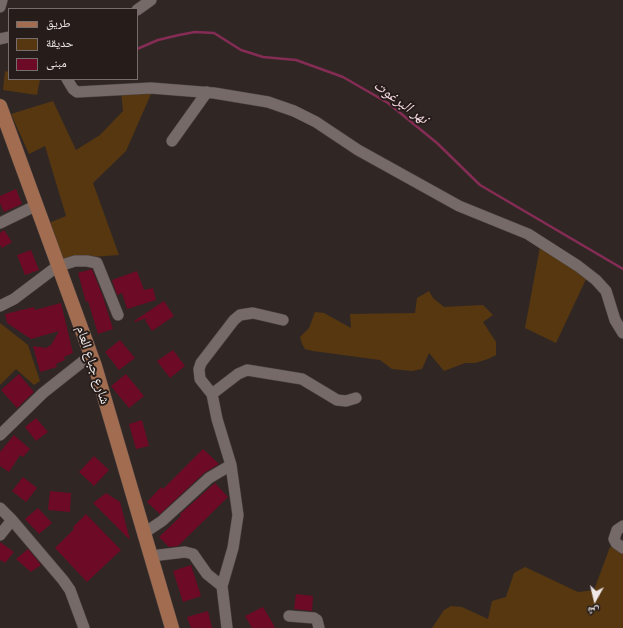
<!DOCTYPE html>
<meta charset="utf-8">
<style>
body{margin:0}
#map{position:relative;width:623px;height:628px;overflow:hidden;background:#302725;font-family:Mulish,"Noto Naskh Arabic",sans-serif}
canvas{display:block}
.legend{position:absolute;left:8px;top:8px;width:130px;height:72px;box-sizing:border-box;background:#261d1b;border:1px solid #766e6d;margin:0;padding:5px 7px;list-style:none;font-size:12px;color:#efe8e7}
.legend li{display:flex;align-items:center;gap:8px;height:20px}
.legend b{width:20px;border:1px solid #766e6d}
.north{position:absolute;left:575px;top:580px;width:40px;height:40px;-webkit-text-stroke:3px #261d1b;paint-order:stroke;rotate:188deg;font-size:11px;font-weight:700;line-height:16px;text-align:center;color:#efe8e7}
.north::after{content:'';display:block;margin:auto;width:14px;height:18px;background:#efe8e7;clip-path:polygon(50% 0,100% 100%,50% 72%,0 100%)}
</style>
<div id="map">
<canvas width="623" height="628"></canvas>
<ul class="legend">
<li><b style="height:5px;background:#a16c4f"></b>طريق</li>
<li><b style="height:11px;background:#563710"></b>حديقة</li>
<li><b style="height:11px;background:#6d0a25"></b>مبنى</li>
</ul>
<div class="north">ش</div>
</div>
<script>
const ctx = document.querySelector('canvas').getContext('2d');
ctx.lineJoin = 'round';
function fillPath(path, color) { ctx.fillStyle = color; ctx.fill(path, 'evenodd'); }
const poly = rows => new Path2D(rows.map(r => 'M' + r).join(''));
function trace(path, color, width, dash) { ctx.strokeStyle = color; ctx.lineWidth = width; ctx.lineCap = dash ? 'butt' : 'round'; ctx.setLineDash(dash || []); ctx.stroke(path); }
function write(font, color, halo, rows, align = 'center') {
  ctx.font = font + ' Mulish,"Noto Naskh Arabic",sans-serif'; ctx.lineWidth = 4; ctx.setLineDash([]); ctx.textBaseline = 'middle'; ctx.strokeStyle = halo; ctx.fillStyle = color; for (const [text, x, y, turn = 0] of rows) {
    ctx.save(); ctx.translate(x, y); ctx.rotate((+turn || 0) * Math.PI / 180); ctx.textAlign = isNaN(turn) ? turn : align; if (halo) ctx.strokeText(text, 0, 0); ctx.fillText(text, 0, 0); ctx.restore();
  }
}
const green = poly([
 [5,71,9,72,9,79,40,79,37,95,3,90],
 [121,92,151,94,126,151,93,183,119,255,63,259,49,223,66,216,45,146,29,154,11,114,53,101,76,150,100,135,123,111],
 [540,247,587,277,556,343,525,328],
 [429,291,433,298,444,307,483,305,493,315,483,322,496,342,496,355,488,359,475,363,465,363,444,371,429,353,422,369,412,371,392,369,380,360,313,351,305,349,302,344,300,337,309,328,315,312,324,313,351,328,350,314,415,313,417,298],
 [0,323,28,345,40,381,34,385,16,369,0,385],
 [610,547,623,551,623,628,432,628,444,610,451,606,462,607,488,619,492,601,506,597,514,573,525,567,578,592,594,590]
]);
const stream = poly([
 [137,49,158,40,179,35,195,32,214,33,241,50,263,57,296,60,343,77,388,103,437,143,480,185,623,269],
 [78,79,79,79]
]);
const building = poly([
 [16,189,22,204,4,212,0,203,0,196],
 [4,230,12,242,2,248,0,245,0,233],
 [31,250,39,270,25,275,17,255],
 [92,269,103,297,113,329,98,334,88,301,86,302,78,273],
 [137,271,144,290,153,288,156,300,127,309,122,293,117,295,112,280],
 [164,301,174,316,152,331,145,320,147,318,135,322,134,321],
 [61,303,73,353,64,357,65,360,56,364,57,367,40,372,33,346,46,348,51,345,59,331,31,339,7,323,5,314,34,307,35,310],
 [120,340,135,358,119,370,105,352],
 [173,350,185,366,170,378,157,361],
 [19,374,34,392,17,408,1,390],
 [126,374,144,396,129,408,111,386],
 [36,418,48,432,36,441,25,427],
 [142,420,149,446,136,449,129,424],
 [14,435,30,449,23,457,20,455,9,472,0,466,0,452],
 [203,449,219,464,204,473,160,514,147,502,161,487,163,489],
 [94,456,109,470,94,486,79,472],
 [23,477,37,488,26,502,12,491],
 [215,483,228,497,178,546,169,547,159,537,181,516,180,514],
 [50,491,71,493,70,512,48,510],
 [106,493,120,502,130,540,93,503],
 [38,508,52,523,39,534,25,519],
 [86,514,121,550,87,582,55,548,74,529,73,527],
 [0,542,14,552,5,563,0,560],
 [28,549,41,565,31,572,16,559],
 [191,565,201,596,183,602,173,571],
 [296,594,313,596,312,611,294,609],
 [263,607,272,622,275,628,252,628,245,616],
 [208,611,212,628,191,628,187,617]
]);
const minor = poly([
 [0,7,2,0],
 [137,10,151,0],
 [0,39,9,37],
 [67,79,73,89,77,92,151,88,214,93,268,102,294,111,316,122,358,150,459,206,528,234,578,266,596,280,606,291,615,320,623,333],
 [172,141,207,92],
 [0,223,37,205],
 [59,266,75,261,87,261,97,263,118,315],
 [0,306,14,299,59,265],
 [212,394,200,379,199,369,201,363,234,320,240,315,253,313,283,320],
 [0,435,43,393,91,355],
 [0,508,12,520,63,580,70,590,84,628],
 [623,526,617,530,614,539,616,543,623,548],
 [144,533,162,521,209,478,231,465],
 [0,535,12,520],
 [151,556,185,552,193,554,207,574,222,586],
 [289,616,314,618,317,620,319,628],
 [227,628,222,586,233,548,238,515,231,465,217,419,212,394,238,374,247,370,302,379,337,400,346,401,356,398]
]);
const major = poly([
 [0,106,95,366,172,628]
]);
const streetNames = [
 ["شارع جباع العام",93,365,72]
];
const waterNames = [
 ["نهر البرغوت",401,102,36]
];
fillPath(green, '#563710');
trace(stream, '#852c55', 2.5);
fillPath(building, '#6d0a25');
trace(minor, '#4c4342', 12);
trace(major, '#4c4342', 15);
trace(minor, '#756a68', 11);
trace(major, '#a16c4f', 14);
write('14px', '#efe8e7', '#261d1b', streetNames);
write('italic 15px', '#f6dbe4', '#261d1b', waterNames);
</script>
